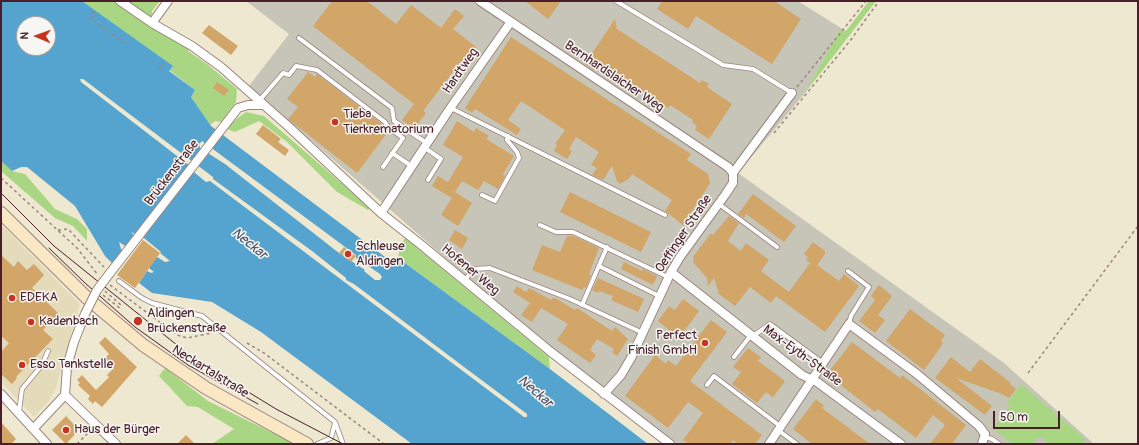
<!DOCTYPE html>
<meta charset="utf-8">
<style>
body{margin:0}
#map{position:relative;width:1139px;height:445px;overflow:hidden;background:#efe8d1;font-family:Pangolin,sans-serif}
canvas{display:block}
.frame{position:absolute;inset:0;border:2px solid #4a1f2b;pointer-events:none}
.north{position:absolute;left:16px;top:16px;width:40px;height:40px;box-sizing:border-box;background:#f6f6f2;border:1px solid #b1a0a2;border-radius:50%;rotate:272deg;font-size:11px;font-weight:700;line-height:16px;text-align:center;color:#4a1f2b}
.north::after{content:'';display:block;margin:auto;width:14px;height:18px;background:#c8321e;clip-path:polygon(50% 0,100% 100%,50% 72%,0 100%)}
.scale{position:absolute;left:993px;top:411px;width:67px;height:18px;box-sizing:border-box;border:2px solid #4a1f2b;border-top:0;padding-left:5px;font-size:12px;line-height:14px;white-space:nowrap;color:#4a1f2b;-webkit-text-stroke:3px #f6f6f2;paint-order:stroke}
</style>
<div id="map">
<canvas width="1139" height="445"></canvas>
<div class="frame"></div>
<div class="north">N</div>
<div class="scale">50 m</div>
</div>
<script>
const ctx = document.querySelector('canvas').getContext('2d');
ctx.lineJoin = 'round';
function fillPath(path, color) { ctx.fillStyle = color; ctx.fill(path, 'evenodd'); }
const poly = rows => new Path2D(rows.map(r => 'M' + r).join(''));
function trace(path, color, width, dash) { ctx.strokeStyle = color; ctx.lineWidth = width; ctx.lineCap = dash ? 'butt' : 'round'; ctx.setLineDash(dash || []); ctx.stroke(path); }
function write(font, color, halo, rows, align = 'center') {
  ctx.font = font + ' Pangolin,sans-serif'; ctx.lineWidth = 3; ctx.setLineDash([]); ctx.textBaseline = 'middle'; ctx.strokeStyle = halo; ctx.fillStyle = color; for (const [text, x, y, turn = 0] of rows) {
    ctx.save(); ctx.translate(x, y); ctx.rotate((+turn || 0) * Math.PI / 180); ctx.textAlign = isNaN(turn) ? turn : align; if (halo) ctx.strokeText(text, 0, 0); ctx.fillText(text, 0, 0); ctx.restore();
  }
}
const built = poly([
 [1,224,80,304,56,388,49,401,34,417,1,382]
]);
const industrial = poly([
 [246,1,798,1,841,28,805,93,738,173,1004,363,1094,444,672,444,604,394,498,304,249,86,289,34]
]);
const green = poly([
 [82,1,160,1,152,11,152,23,192,46,188,51,207,64,237,89,236,102,221,122,215,121,210,125,191,97,195,90,169,70,172,66],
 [869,1,876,1,805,93,841,28,846,31],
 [246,112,264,116,370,208,368,210,337,192,287,142,259,121,235,132,227,129,235,120],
 [1,161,12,171,25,174,55,209,77,219,87,229,87,241,73,226,55,218,1,171],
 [405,238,549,357,550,369,398,258,400,247],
 [165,368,208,401,295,444,212,444,234,429,198,407,187,406,159,376],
 [1021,384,1085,439,1082,444,1049,444,1040,436,1032,444,1013,444,993,429,1010,406,1007,403]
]);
const water = poly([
 [1,1,82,1,173,66,169,71,195,90,191,97,211,126,393,263,398,258,550,369,648,444,412,444,261,332,212,302,152,293,139,283,147,271,151,273,154,272,149,268,157,257,165,262,170,261,160,253,161,252,144,238,131,232,137,239,130,249,119,242,121,249,126,254,116,267,105,256,75,206,27,167,21,167,12,171,1,161],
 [24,24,48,24,48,48,24,48],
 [80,79,83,79,213,177,213,179,312,251,346,278,346,280,354,284,464,367,527,414,527,417,524,417,210,181,206,182,195,173,190,166,81,82],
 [202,141,356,255,356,258,363,264,364,263,380,274,382,277,380,280,375,280,364,271,365,270,339,253,225,164,200,148,199,144]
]);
const building = poly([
 [332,1,367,1,396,24,411,5,441,28,455,9,464,16,453,29,476,47,472,52,474,54,470,60,468,58,463,63,461,61,423,111,426,113,414,129,402,120,414,104,313,26],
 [525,1,561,1,548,19],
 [662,1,774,1,801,19,772,64,696,16,688,29,657,9],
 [615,19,617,29,700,83,702,80,709,84,707,87,732,104,709,139,695,130,697,126,692,122,693,120,670,105,668,108,599,63,594,70,585,64],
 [209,25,238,46,231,55,202,33],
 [511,37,691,154,687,160,708,174,710,183,683,225,665,211,672,200,632,174,629,179,620,184,617,181,612,166,603,180,592,175,597,168,591,165,599,152,576,137,569,149,572,151,567,159,554,151,557,145,555,144,565,130,521,101,508,120,521,129,517,135,475,109,472,113,465,108],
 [308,72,315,77,317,74,382,124,380,128,387,133,357,173,288,119,298,107,287,99],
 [217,82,229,90,224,96,213,88],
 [457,121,474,132,476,128,489,136,486,139,514,156,503,174,505,176,498,189,484,181,478,190,462,181,455,192,472,203,458,226,441,215,455,193,452,198,432,186,438,176,448,182,463,157,443,145],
 [263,125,281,139,278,142,289,150,285,156,256,134],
 [570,192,651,232,641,252,560,212],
 [753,194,796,226,784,242,746,214,744,218,738,214],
 [729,216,739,223,728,241,741,251,746,243,769,260,761,271,789,292,810,263,806,260,808,257,804,254,813,242,825,251,825,254,817,265,839,281,844,274,859,286,825,332,776,296,771,303,750,287,735,306,719,294,714,278,708,286,707,278,693,262,693,257,711,233,713,235],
 [455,230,468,238,462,249,449,240],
 [567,236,573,236,599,248,589,274,591,275,586,288,584,287,582,290,532,270,542,245,560,252],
 [143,240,160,253,135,288,117,275],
 [344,247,356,256,351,262,339,253],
 [1,255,14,267,18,261,27,270,34,264,44,275,32,288,59,314,43,330,53,339,16,377,17,378,12,384,1,374,1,352,9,343,1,336],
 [624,262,642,271,643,269,657,276,653,285,621,269],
 [598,278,644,299,638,312,611,300,613,296,599,291,598,293,592,290],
 [879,285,892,296,878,315,885,320,875,333,859,321,875,300,871,296],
 [517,286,526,292,529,288,551,300,553,298,557,299,575,310,577,308,612,331,615,327,628,339,617,356,612,352,614,349,597,339,590,350,596,355,590,363,557,340,568,324,541,308,532,322,521,315,530,303,513,292],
 [683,299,699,311,679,338,658,321,669,306,675,310],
 [910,309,945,335,941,341,943,343,940,348,924,370,886,341],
 [711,320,727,332,690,381,762,435,755,444,738,444,733,440,731,444,689,444,683,440,703,413,688,402,668,428,625,396,655,355,666,364,668,360,676,366],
 [105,337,137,367,102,407,95,401,93,404,88,399,90,396,78,385,80,383,77,380,82,375,96,390,109,377,107,375,114,368,104,359,109,354,99,343],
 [852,342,900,378,902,375,966,425,952,444,930,444,945,425,933,415,916,438,878,409,875,412,827,374],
 [748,348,761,357,758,361,785,381,773,397,766,392,757,403,732,384,741,372,733,367],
 [951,357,970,372,980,359,1011,383,1010,384,1016,389,1009,398,1002,394,956,378,992,406,985,415,935,378],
 [816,399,824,406,822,408,870,444,812,444,793,429],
 [66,416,79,430,66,444,52,430],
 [1,422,16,439,11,444,3,444,1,441],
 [186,435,195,444,177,444]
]);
const path = poly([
 [95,11,90,18,126,44],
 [159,70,165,61],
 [797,87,866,1],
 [774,133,850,41,879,1],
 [1,178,77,248,98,275],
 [58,230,68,229,104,267],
 [110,285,177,335,187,338,212,333],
 [105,291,122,306],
 [103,295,121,309],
 [247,343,264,353,384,444],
 [1028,373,1138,226],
 [77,444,91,430]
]);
const lane = poly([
 [616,1,723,65,753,69,792,93],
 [299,38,392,108,394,121,428,144],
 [259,101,283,73,289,75,296,66,317,70,385,122,388,127,403,138,383,167],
 [451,108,665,215],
 [425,148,441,159,428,180],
 [392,153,413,167],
 [482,195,495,201,519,158,517,152,507,140,508,136],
 [719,204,777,247],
 [540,225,556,232,573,232,668,277],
 [599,266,659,296],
 [848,271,869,287,851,316,849,324],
 [119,281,142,298,152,303,202,316,335,422,343,444],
 [464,281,474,269,490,268,570,299,643,333],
 [582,305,607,247],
 [753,336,770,324,823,363],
 [734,357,751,335],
 [707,385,714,376,780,426],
 [19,412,22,389,42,365,48,351],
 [778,430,797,444],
 [985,437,992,439,999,444],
 [317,444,331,438,335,423]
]);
const street = poly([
 [120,1,152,23,192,46,221,67,289,127,381,213,419,243,551,352,670,444],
 [480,1,728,167,733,173],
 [152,23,168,1],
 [381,213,451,107,510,23],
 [671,272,802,375,817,382,901,444],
 [110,273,238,108,248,105,263,105],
 [1,394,47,444],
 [604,394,621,375,631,358,671,272,680,257,725,195,733,183,733,173,792,93],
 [65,395,116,444],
 [34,428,65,395,67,367,74,342,85,314],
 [769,444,849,324,917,374,979,426,985,434,982,444]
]);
const secondary = poly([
 [1,213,87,298,143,345,206,388,307,444]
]);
const tram = poly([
 [1,193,54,246,193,358,276,409,343,444],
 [49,248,85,283,135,327,188,365,258,404]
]);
const streetBridge = poly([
 [85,314,97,290,110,273]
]);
const markers = [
 [335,122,4,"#c8321e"],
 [348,254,4,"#c8321e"],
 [12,298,4,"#c8321e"],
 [138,321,5,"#c8321e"],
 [31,322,4,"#c8321e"],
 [705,343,4,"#c8321e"],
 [22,365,4,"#c8321e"],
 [66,430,4,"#c8321e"]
];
const streetNames = [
 ["Hardtweg",461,71,-55],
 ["Bernhardslaicher Weg",614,77,34],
 ["Brückenstraße",172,173,-52],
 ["Oeffinger Straße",684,234,-56],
 ["Hofener Weg",470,270,40],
 ["Max-Eyth-Straße",802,356,36],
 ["Neckartalstraße",210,372,32]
];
const poiNames = [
 ["Tieba",343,115],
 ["Tierkrematorium",343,130],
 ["Schleuse",356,247],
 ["Aldingen",356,262],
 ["EDEKA",20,298],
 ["Aldingen",147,314],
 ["Brückenstraße",147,329],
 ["Kadenbach",39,322],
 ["Perfect",697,336,"right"],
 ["Finish GmbH",697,351,"right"],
 ["Esso Tankstelle",30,365],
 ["Haus der Bürger",74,430]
];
const waterNames = [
 ["Neckar",249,244,39],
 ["Neckar",535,392,41]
];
fillPath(built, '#e3dbba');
fillPath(industrial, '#c6c5b8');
fillPath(green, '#a8d683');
fillPath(water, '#55a4cf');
fillPath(building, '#d2a569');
trace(lane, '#9c847e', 5.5);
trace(street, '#9c847e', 10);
trace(secondary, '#9c847e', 14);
trace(path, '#9c847e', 1.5, [3, 3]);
trace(lane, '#fff', 4);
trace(street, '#fff', 8);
trace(secondary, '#fae7c3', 12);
trace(tram, '#4a1f2b', 1);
trace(streetBridge, '#9c847e', 10, []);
trace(streetBridge, '#fff', 8);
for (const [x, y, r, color] of markers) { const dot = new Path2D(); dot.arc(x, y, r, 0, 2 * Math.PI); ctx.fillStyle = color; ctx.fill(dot); trace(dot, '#f6f6f2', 1.5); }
write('13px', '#4a1f2b', '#f6f6f2', streetNames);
write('13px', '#4a1f2b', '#f6f6f2', poiNames, 'left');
write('italic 14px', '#4e546d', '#f6f6f2', waterNames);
</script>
